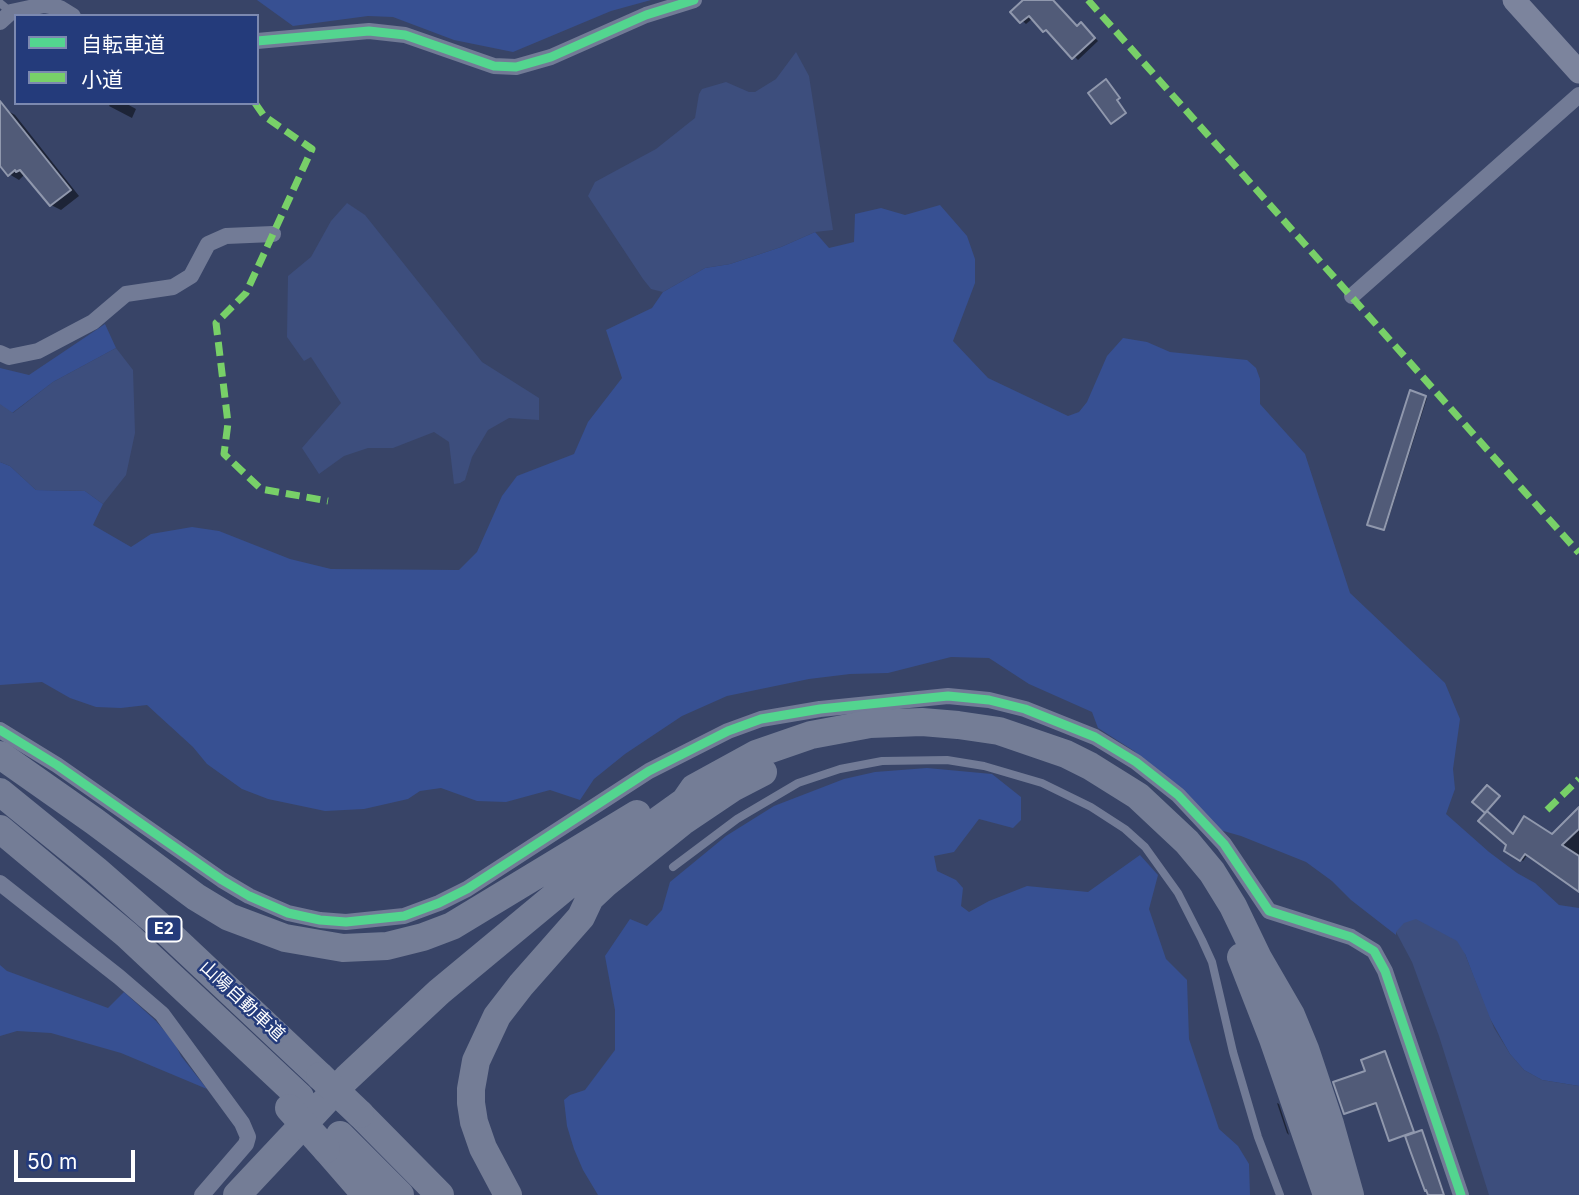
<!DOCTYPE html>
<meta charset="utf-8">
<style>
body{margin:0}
#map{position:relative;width:1579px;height:1195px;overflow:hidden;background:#384467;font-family:Inter,"Noto Sans JP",sans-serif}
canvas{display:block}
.legend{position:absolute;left:14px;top:14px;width:245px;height:91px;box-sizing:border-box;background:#243b7b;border:2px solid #7c89b0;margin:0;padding:9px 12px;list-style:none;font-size:21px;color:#fff}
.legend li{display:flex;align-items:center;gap:14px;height:35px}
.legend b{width:35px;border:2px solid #7c89b0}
.scale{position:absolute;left:14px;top:1150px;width:121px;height:32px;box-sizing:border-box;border:4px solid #fff;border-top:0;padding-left:9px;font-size:21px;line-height:24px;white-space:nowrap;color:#fff;-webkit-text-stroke:5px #243b7b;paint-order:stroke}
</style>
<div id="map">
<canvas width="1579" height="1195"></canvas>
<ul class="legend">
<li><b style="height:9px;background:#53d58f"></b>自転車道</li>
<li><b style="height:9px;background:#78d068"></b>小道</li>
</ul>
<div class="scale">50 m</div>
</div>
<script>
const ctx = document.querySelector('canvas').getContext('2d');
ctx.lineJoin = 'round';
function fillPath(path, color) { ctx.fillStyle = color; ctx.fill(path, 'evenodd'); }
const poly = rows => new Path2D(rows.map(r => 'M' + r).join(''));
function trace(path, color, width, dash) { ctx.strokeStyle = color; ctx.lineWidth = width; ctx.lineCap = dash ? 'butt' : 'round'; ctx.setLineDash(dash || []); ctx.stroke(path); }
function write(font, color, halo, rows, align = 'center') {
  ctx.font = font + ' Inter,"Noto Sans JP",sans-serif'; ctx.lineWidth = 5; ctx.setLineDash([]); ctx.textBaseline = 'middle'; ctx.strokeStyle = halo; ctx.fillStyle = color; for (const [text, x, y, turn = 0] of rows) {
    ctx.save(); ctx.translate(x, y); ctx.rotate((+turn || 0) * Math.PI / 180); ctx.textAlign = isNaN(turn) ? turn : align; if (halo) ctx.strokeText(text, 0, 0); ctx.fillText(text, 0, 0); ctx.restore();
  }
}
const green = poly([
 [257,0,651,0,611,11,513,52,454,40,393,17,368,16,293,26],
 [940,205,967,236,975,259,975,283,953,341,988,378,1068,416,1079,412,1087,402,1107,356,1123,338,1147,342,1170,352,1247,360,1256,368,1260,379,1260,404,1305,454,1350,593,1445,683,1460,719,1453,769,1455,789,1446,814,1489,852,1517,873,1535,883,1559,905,1579,908,1579,1086,1542,1080,1524,1070,1510,1054,1488,1015,1465,954,1396,932,1396,935,1351,900,1332,881,1306,862,1241,836,1220,830,1134,751,1098,728,1092,712,1029,684,989,658,951,657,888,673,850,674,809,679,727,696,682,716,625,754,594,779,580,800,550,790,506,802,477,801,441,788,420,791,408,799,364,809,325,811,268,799,242,789,207,764,193,747,147,705,121,708,96,707,70,698,42,682,0,685,0,462,10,466,36,490,85,491,103,504,93,525,131,547,151,534,192,527,219,531,290,559,331,569,459,570,477,552,502,496,517,476,574,454,588,422,622,378,606,330,652,308,663,292,705,268,730,264,781,247,815,232,829,248,854,242,855,214,881,208,905,215],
 [105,324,116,348,53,382,12,413,0,405,0,368,29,375],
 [927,768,992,774,1021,797,1021,820,1013,828,979,819,954,852,934,856,937,871,956,880,963,888,961,906,969,912,989,901,1027,886,1088,892,1140,855,1158,875,1149,909,1166,959,1187,980,1189,1039,1219,1129,1238,1146,1249,1164,1250,1195,598,1195,583,1170,574,1149,567,1126,564,1100,570,1095,585,1090,615,1050,615,1010,605,956,630,919,647,926,662,910,670,882,726,836,774,806,844,779,875,772],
 [0,965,7,971,108,1008,124,992,156,1021,174,1042,181,1056,207,1089,121,1053,51,1033,17,1031,0,1036]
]);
const water = poly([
 [796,52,809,76,833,230,815,232,781,247,730,264,705,268,663,292,651,289,643,279,588,196,595,182,656,149,695,118,699,94,702,89,726,82,749,92,755,92,776,79],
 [347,203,365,215,482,362,539,398,539,420,509,418,488,430,472,457,465,480,460,483,454,484,449,442,434,432,393,448,368,448,344,456,319,474,302,448,341,403,311,357,304,361,287,337,288,276,311,257,331,221],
 [116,348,133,370,135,433,126,475,103,504,85,491,36,490,10,466,0,462,0,404,13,413,53,382],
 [1416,919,1457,941,1465,954,1494,1028,1510,1054,1524,1070,1542,1080,1579,1086,1579,1195,1489,1195,1439,1036,1412,962,1396,932,1404,923]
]);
const shadow = poly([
 [1026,0,1054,0,1078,27,1085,27,1098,41,1078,60,1050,32,1049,33,1045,31,1033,18,1026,24,1013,12],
 [111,103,125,103,136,109,132,118,109,106],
 [5,109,15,115,79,196,61,210,51,205,28,177,24,175,19,180,9,174,0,162,0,113],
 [1411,393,1427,398,1385,530,1369,524],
 [1579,808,1579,889,1528,854,1523,861,1506,850,1513,836,1552,836],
 [1385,1053,1415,1134,1423,1133,1445,1195,1428,1195,1407,1136,1391,1140,1378,1104,1346,1113,1367,1072],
 [1277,1103,1279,1104,1289,1135,1287,1133]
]);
const building = poly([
 [1023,0,1053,0,1077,26,1081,22,1095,38,1072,59,1046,30,1043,32,1029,16,1020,23,1010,12,1023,0],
 [1106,79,1120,98,1117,100,1126,113,1111,124,1088,93,1106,79],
 [0,101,71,190,50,206,20,170,16,172,15,170,8,176,0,166,0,101],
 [1410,390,1426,396,1384,530,1367,525,1410,390],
 [1487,785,1500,796,1485,813,1472,802,1487,785],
 [1579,807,1579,829,1562,845,1579,856,1579,892,1525,854,1520,861,1504,851,1506,845,1478,821,1487,811,1513,834,1524,816,1552,834,1579,807],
 [1385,1051,1414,1132,1389,1141,1376,1103,1344,1114,1333,1082,1365,1071,1361,1060,1385,1051],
 [1422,1130,1444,1195,1428,1195,1426,1190,1425,1191,1411,1153,1405,1136,1422,1130]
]);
const lane = poly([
 [0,3,11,12],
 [673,867,737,819,798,783,840,769,882,761,947,760,984,766,1042,783,1091,807,1125,829,1145,847,1178,893,1202,940,1212,962,1233,1052,1258,1137,1280,1195]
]);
const street = poly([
 [0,22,11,12,44,5,60,8,73,16],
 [257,41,369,31,405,35,494,66,516,67,551,57,646,15,694,0],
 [1352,296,1579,95],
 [0,353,9,357,38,351,93,322,126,294,173,287,191,276,208,244,226,236,273,234],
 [0,730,57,765,222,880,249,896,288,913,320,920,346,922,404,916,439,903,467,889,649,771,728,731,761,719,820,709,948,696,989,700,1025,709,1095,737,1136,762,1178,795,1224,844,1269,911,1351,937,1374,951,1385,971,1461,1195],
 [0,883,119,977,162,1014,242,1123,248,1137,246,1144,202,1195]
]);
const primary = poly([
 [1514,0,1579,72]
]);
const highway = poly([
 [0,755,94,821,196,897,229,917,285,938,343,948,387,946,423,937,452,926,637,814],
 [0,792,96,870,168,933,320,1076],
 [0,829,127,935,300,1097],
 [1241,957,1273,1039,1327,1195],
 [360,1114,440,1195],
 [340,1135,400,1195],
 [326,1149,366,1195],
 [237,1195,347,1078,439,992,568,885,685,801,694,788,756,754,811,735,870,724,922,722,958,725,999,731,1066,754,1090,766,1138,796,1187,842,1212,872,1233,906,1258,958,1291,1015,1305,1049,1330,1124,1350,1195],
 [508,1195,483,1148,474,1122,471,1103,471,1089,476,1061,497,1016,521,985,581,917,590,898,606,883,682,822,734,787,763,772]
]);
const highwayBridge = poly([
 [320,1076,360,1114],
 [289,1108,326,1149]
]);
const quiet = poly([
 [1088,0,1579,553],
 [255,103,264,116,312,149,246,293,216,323,228,423,224,454,261,489,328,501],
 [1547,810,1579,779]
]);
const cycleway = poly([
 [257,41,369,31,405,35,494,66,516,67,551,57,646,15,694,0],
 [0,730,57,765,222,880,249,896,288,913,320,920,346,922,404,916,439,903,467,889,649,771,728,731,761,719,820,709,948,696,989,700,1025,709,1095,737,1136,762,1178,795,1224,844,1269,911,1351,937,1374,951,1385,971,1461,1195]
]);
const shields = [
 [164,929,35]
];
const shieldNames = [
 ["E2",164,929]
];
const streetNames = [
 ["山陽自動車道",242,1001,43]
];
fillPath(green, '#375092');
fillPath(water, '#3d4e7d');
fillPath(shadow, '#0007');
fillPath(building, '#515b78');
trace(building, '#9098ad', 2);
trace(lane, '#727b96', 8);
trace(street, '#727b96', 16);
trace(primary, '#7c849d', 23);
trace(highway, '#747d96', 28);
trace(highwayBridge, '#747d96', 28);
trace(quiet, '#78d068', 7, [14, 7]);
trace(cycleway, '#53d58f', 9);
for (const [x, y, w] of shields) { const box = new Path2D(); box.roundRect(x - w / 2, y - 12.5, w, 25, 5); ctx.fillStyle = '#243b7b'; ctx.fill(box); trace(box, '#fff', 2); }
write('bold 16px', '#fff', null, shieldNames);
write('18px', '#fff', '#243b7b', streetNames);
</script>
